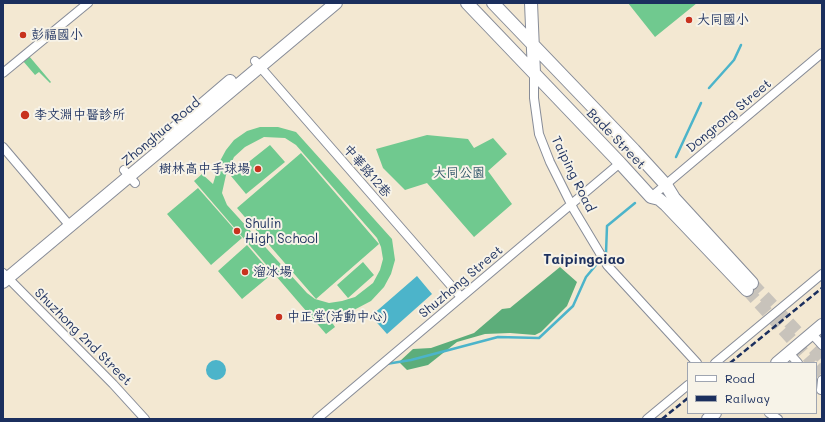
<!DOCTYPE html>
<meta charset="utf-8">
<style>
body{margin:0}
#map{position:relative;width:825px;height:422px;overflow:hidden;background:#f3e8d2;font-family:Mali,sans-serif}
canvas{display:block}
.frame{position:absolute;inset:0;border:4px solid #1b2f5e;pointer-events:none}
.legend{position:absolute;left:687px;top:362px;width:130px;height:52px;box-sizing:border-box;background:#f7f3e8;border:1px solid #9fa5b1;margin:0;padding:5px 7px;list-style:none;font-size:12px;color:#1b2f5e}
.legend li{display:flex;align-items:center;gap:8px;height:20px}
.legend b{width:20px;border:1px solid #9fa5b1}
</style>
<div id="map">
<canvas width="825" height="422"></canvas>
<div class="frame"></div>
<ul class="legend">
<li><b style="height:5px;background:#fff"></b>Road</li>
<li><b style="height:5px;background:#1b2f5e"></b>Railway</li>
</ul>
</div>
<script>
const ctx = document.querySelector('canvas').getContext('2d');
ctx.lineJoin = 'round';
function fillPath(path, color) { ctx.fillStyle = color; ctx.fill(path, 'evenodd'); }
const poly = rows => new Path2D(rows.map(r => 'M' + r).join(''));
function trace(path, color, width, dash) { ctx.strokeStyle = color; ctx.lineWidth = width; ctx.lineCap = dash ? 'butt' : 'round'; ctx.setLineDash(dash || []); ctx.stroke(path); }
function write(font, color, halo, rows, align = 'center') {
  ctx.font = font + ' Mali,"LXGW WenKai TC",sans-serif'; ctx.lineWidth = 4; ctx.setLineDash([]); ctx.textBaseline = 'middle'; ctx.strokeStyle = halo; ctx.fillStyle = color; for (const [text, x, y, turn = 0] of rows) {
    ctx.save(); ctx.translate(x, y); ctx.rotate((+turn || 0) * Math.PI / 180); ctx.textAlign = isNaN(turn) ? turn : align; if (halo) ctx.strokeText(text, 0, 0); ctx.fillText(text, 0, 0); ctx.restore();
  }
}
const green = poly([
 [628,3,697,3,655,37],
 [29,56,51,82,50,83,39,72,35,75,23,61],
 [260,127,278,127,296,132,392,239,395,260,391,274,384,287,371,301,352,311,339,314,327,315,335,327,326,334,194,181,202,174,213,184,220,161,226,150,234,140,247,131],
 [264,137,285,138,296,145,377,238,381,247,383,259,380,270,373,283,355,297,342,301,329,303,315,299,307,293,227,205,222,193,226,175,234,157,245,147],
 [427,135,468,139,474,148,493,138,507,154,488,171,512,204,474,237,427,183,405,190,383,168,376,149],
 [270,145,285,162,246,194,231,176],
 [301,153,379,244,316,299,237,208],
 [198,188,242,238,211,265,167,214],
 [247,245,272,274,242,299,218,271],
 [363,262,374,275,348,298,337,285]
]);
const forest = poly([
 [560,267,577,282,567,306,541,332,535,335,510,333,485,334,457,342,428,365,407,370,399,362,413,349,431,348,474,333,502,309,510,308]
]);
const water = poly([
 [417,276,432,294,387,334,371,316],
 '206 370a10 10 0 1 1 20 0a10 10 0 1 1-20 0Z'
]);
const stream = poly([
 [709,88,734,60,741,45],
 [676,157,701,103],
 [386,364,411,360,498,337,539,338,573,306,586,277,606,253,607,226,635,203]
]);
const secondaryTunnel = poly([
 [752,283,822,358],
 [747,290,813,363],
 [816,367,822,373]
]);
const street = poly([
 [255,61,461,297],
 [3,73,88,3],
 [534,73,534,98,539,134,550,162,574,210,607,265,697,363],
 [3,147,70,226],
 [124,170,135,183],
 [651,197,822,53],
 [3,273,113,384,145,419],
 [812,334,822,345],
 [789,353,798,363],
 [715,363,822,274],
 [821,390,822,380],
 [769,413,778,419],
 [317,419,620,163],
 [647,419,688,385]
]);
const secondary = poly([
 [467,3,620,163,651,197,659,199,666,205,747,290],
 [493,3,634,150,666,185,674,198,752,283],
 [531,3,534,73],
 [168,134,230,81],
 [3,282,336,3],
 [777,363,822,325],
 [708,419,715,413]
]);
const rail = poly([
 [730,363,822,288],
 [662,419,688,398]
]);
const markers = [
 [689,20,4,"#c8321e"],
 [23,35,4,"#c8321e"],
 [25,115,5,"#c8321e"],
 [258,169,4,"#c8321e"],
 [237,231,4,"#c8321e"],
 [245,272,4,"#c8321e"],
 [279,317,4,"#c8321e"]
];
const poiNames = [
 ["大同國小",697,20],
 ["彭福國小",31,35],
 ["李文淵中醫診所",34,115],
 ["樹林高中手球場",250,169,"right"],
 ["Shulin",245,224],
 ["High School",245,239],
 ["溜冰場",253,272],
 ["中正堂(活動中心)",287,317]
];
const streetNames = [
 ["Dongrong Street",729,116,-40],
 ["Zhonghua Road",161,132,-40],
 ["Bade Street",616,139,46],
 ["中華路12巷",367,171,49],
 ["Taiping Road",573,174,64],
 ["Shuzhong Street",461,282,-40],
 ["Shuzhong 2nd Street",83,337,45]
];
const parkNames = [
 ["大同公園",459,173]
];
const neighbourhoodNames = [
 ["Taipingciao",584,260]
];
fillPath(green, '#70c98f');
fillPath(forest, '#5cad7a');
fillPath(water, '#4cb4ca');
trace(stream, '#4cb4ca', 2.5);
trace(secondaryTunnel, '#c8c3bb', 12, [12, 6]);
trace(street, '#878c98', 10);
trace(secondary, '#878c98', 14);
trace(street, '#fff', 8);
trace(secondary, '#fff', 12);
trace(rail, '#1b2f5e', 2.5, [6, 3]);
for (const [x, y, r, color] of markers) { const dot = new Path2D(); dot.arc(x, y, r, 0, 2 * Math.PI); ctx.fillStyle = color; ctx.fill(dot); trace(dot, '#f7f3e8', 1.5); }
write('13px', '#1b2f5e', '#f7f3e8', poiNames, 'left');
write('13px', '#1b2f5e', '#f7f3e8', streetNames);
write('13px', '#30566a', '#f7f3e8', parkNames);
write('bold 14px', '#1b2f5e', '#f7f3e8', neighbourhoodNames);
</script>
